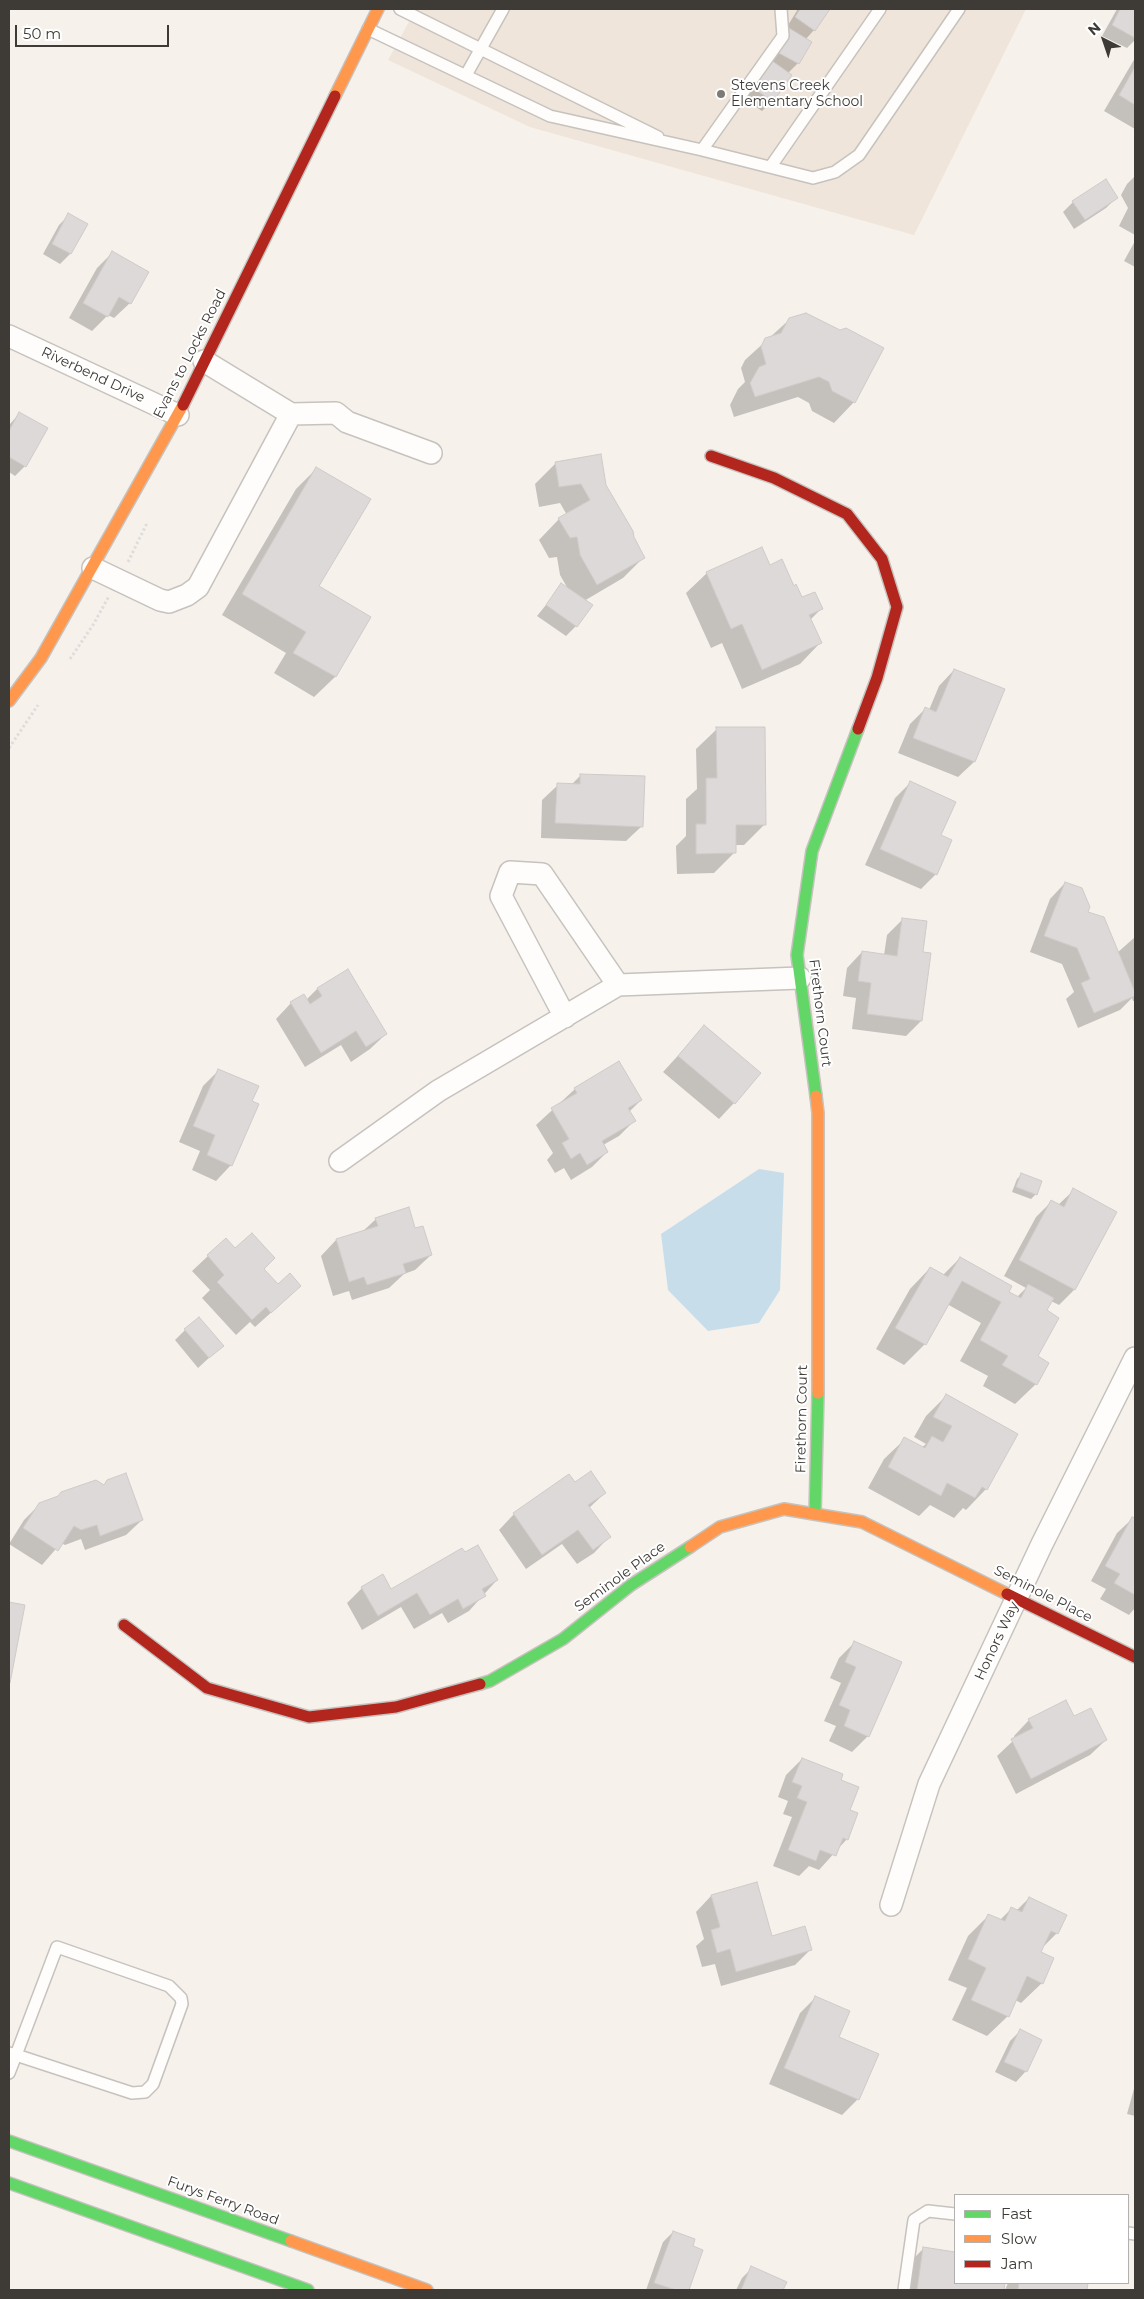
<!DOCTYPE html>
<style>
body{margin:0}
#map{position:relative;width:1144px;height:2299px;overflow:hidden;background:#f6f1eb;font-family:Montserrat,sans-serif}
canvas{display:block}
.frame{position:absolute;inset:0;border:10px solid #3e3b37;pointer-events:none}
.legend{position:absolute;left:954px;top:2194px;width:175px;height:90px;box-sizing:border-box;background:#fff;border:1px solid #b2b1af;margin:0;padding:6px 9px;list-style:none;font-size:15px;color:#3e3b37}
.legend li{display:flex;align-items:center;gap:10px;height:25px}
.legend b{width:25px;border:1px solid #b2b1af}
.north{position:absolute;left:1079px;top:15px;width:50px;height:50px;-webkit-text-stroke:4px #fff;paint-order:stroke;rotate:319deg;font-size:14px;font-weight:700;line-height:20px;text-align:center;color:#3e3b37}
.north::after{content:'';display:block;margin:auto;width:18px;height:22px;background:#3e3b37;clip-path:polygon(50% 0,100% 100%,50% 72%,0 100%)}
.scale{position:absolute;left:15px;top:25px;width:154px;height:22px;box-sizing:border-box;border:2px solid #3e3b37;border-top:0;padding-left:6px;font-size:15px;line-height:18px;white-space:nowrap;color:#3e3b37;-webkit-text-stroke:4px #fff;paint-order:stroke}
</style>
<div id="map">
<canvas width="1144" height="2299"></canvas>
<div class="frame"></div>
<ul class="legend">
<li><b style="height:6px;background:#63d668"></b>Fast</li>
<li><b style="height:6px;background:#ff974d"></b>Slow</li>
<li><b style="height:6px;background:#b3261e"></b>Jam</li>
</ul>
<div class="north">N</div>
<div class="scale">50 m</div>
</div>
<script>
const ctx = document.querySelector('canvas').getContext('2d');
ctx.lineJoin = 'round';
function fillPath(path, color) { ctx.fillStyle = color; ctx.fill(path, 'evenodd'); }
const poly = rows => new Path2D(rows.map(r => 'M' + r).join(''));
function trace(path, color, width, dash) { ctx.strokeStyle = color; ctx.lineWidth = width; ctx.lineCap = dash ? 'butt' : 'round'; ctx.setLineDash(dash || []); ctx.stroke(path); }
function write(font, color, halo, rows, align = 'center') {
  ctx.font = font + ' Montserrat,sans-serif'; ctx.lineWidth = 4; ctx.setLineDash([]); ctx.textBaseline = 'middle'; ctx.strokeStyle = halo; ctx.fillStyle = color; for (const [text, x, y, turn = 0] of rows) {
    ctx.save(); ctx.translate(x, y); ctx.rotate((+turn || 0) * Math.PI / 180); ctx.textAlign = isNaN(turn) ? turn : align; if (halo) ctx.strokeText(text, 0, 0); ctx.fillText(text, 0, 0); ctx.restore();
  }
}
const built = poly([
 [416,9,1026,9,914,235,530,127,388,60]
]);
const water = poly([
 [759,1169,784,1173,780,1290,759,1323,708,1331,668,1290,661,1234]
]);
const shadow = poly([
 [798,9,829,9,814,30,805,40,798,63,788,73,772,101,762,111,743,98],
 [1117,9,1135,9,1135,40,1127,48,1102,36],
 [1135,58,1135,129,1104,111],
 [1135,176,1135,235,1119,226,1128,208,1121,195,1127,184],
 [1116,198,1106,208,1074,229,1063,212,1073,202],
 [69,215,70,254,60,264,43,254,59,225],
 [1135,241,1135,267,1124,261],
 [112,253,130,303,114,318,108,315,92,331,69,318,97,268],
 [790,319,854,402,834,423,812,411,809,403,798,397,734,417,730,405,738,389,745,382,741,368,745,360],
 [19,414,25,466,15,476,9,472,9,425],
 [556,463,605,485,644,557,623,578,584,601,576,626,566,636,537,616,562,585,568,589,560,575,557,557,549,558,539,540,559,519,567,515,560,503,539,507,535,484],
 [316,469,318,587,370,618,335,677,314,697,274,673,286,653,222,615,296,489],
 [769,566,793,588,802,599,821,609,810,620,820,643,800,664,742,689,722,643,711,648,686,593,707,573],
 [954,670,1003,690,974,762,958,777,898,753,910,724,925,709,929,710,939,686],
 [717,729,764,825,744,845,734,845,734,853,714,873,677,874,676,846,686,836,686,799,697,789,696,749],
 [581,775,642,826,626,841,541,838,542,800,558,785,571,785],
 [910,783,936,874,921,889,865,865,895,798],
 [1065,883,1117,953,1135,937,1135,1001,1133,1001,1132,998,1120,1010,1078,1028,1066,999,1074,992,1062,964,1030,952,1050,899],
 [903,919,922,953,921,1021,906,1036,852,1029,856,998,843,996,847,968,862,952,884,955,887,935],
 [347,971,386,1034,370,1049,351,1062,341,1045,305,1067,276,1019,291,1003,306,1000,317,989],
 [704,1027,734,1103,719,1119,663,1072],
 [619,1063,641,1100,629,1112,634,1121,619,1136,603,1145,607,1152,592,1167,571,1180,564,1168,555,1173,547,1160,553,1153,536,1125,575,1089],
 [219,1070,250,1102,231,1165,216,1181,192,1170,200,1151,179,1142,203,1086],
 [1022,1174,1036,1194,1031,1199,1012,1192,1017,1179],
 [1074,1190,1116,1212,1074,1290,1059,1305,1051,1301,1045,1311,1036,1357,1036,1384,1015,1404,983,1386,988,1376,960,1361,981,1323,947,1304,925,1344,904,1365,876,1349,910,1289,930,1268,943,1275,960,1258,1017,1297,1026,1288,1004,1276,1036,1217,1051,1202,1058,1205],
 [376,1219,415,1230,431,1255,415,1270,404,1274,389,1288,352,1300,349,1291,333,1296,321,1256,336,1240,362,1232],
 [225,1240,235,1250,262,1270,284,1301,255,1327,250,1322,236,1335,202,1298,210,1290,192,1271],
 [185,1330,222,1346,198,1368,175,1340],
 [946,1396,986,1489,966,1510,963,1508,954,1518,930,1505,919,1516,868,1488,884,1459,905,1439,921,1448,926,1444,914,1437,926,1416],
 [108,1481,142,1520,126,1535,85,1550,81,1539,65,1545,61,1543,42,1565,9,1544,24,1520,40,1504,103,1486],
 [575,1484,605,1493,589,1508,609,1537,594,1553,577,1564,562,1544,526,1569,499,1530,514,1514],
 [1133,1518,1135,1520,1135,1608,1129,1615,1100,1599,1106,1589,1091,1581,1117,1533],
 [497,1580,469,1611,448,1623,442,1613,414,1629,401,1607,362,1630,347,1603,362,1588,391,1591],
 [9,1604,24,1606,9,1682],
 [854,1643,868,1736,852,1752,829,1741,836,1726,824,1721,841,1683,830,1678,839,1658],
 [1074,1718,1106,1740,1090,1755,1016,1794,997,1756,1015,1739,1014,1736,1029,1720],
 [802,1759,839,1780,847,1839,819,1870,809,1866,799,1876,773,1866,792,1817,783,1814,788,1801,778,1797,786,1775],
 [711,1896,771,1937,810,1950,795,1965,721,1986,715,1964,702,1967,696,1946,704,1939,696,1912],
 [1029,1898,1057,1933,1040,1950,1042,1983,1021,2003,1015,2000,1008,2016,987,2036,952,2020,967,1988,948,1980,968,1936,989,1915,1000,1920,1011,1909,1016,1911],
 [815,1998,837,2037,877,2055,857,2100,842,2115,769,2084,800,2013],
 [1020,2031,1041,2041,1026,2071,1016,2082,995,2072,1010,2041],
 [1135,2085,1135,2116,1127,2114],
 [673,2232,691,2247,702,2251,688,2290,646,2290,663,2242],
 [923,2249,955,2253,955,2283,1003,2283,1002,2290,900,2290,903,2269],
 [752,2268,785,2282,782,2290,736,2290,742,2278],
 [1008,2283,1087,2283,1086,2290,1005,2290]
]);
const building = poly([
 [800,9,830,9,815,31,795,17,800,9],
 [1120,9,1135,9,1135,38,1112,25,1120,9],
 [789,28,812,42,799,64,775,51,789,28],
 [771,60,792,75,773,102,752,87,771,60],
 [1135,67,1135,105,1119,95,1135,67],
 [1106,179,1118,198,1085,220,1072,201,1106,179],
 [68,213,88,224,71,254,52,244,68,213],
 [112,251,149,272,131,304,119,297,108,317,83,303,112,251],
 [806,313,840,330,846,328,884,348,855,403,832,391,829,382,819,377,755,397,750,383,759,367,766,364,761,347,765,338,781,333,789,318,806,313],
 [19,412,48,428,26,467,9,457,9,431,19,412],
 [601,454,606,485,633,531,634,537,645,558,597,585,580,555,577,537,570,538,558,518,590,500,581,484,559,487,555,462,601,454],
 [316,467,371,499,319,586,371,617,336,677,293,653,306,632,242,594,316,467],
 [762,547,770,565,782,559,794,586,796,584,802,597,815,592,823,609,809,615,822,643,762,670,742,624,731,629,706,572,762,547],
 [561,583,593,605,577,627,546,605,561,583],
 [954,669,1005,689,975,762,913,738,925,707,936,712,954,669],
 [716,727,765,727,766,825,736,825,736,853,696,854,696,824,706,824,706,778,717,778,716,727],
 [580,774,645,776,643,827,555,823,557,783,580,784,580,774],
 [910,781,956,802,941,835,952,840,937,875,880,849,910,781],
 [1065,882,1082,888,1090,907,1088,912,1104,917,1135,992,1135,996,1094,1013,1081,983,1090,979,1077,948,1044,936,1065,882],
 [902,918,927,921,923,952,931,953,922,1021,867,1014,871,983,858,981,862,951,897,956,902,918],
 [348,969,387,1034,366,1047,356,1031,321,1053,290,1002,304,994,310,1004,322,996,317,988,348,969],
 [704,1025,761,1073,735,1104,678,1056,704,1025],
 [619,1061,642,1100,628,1108,636,1121,602,1141,608,1152,587,1165,580,1153,571,1159,562,1143,569,1139,551,1108,577,1093,574,1088,619,1061],
 [218,1069,259,1086,252,1101,259,1104,232,1166,207,1155,215,1135,193,1126,218,1069],
 [1021,1173,1042,1181,1037,1195,1016,1187,1021,1173],
 [1073,1188,1117,1212,1075,1290,1019,1260,1051,1200,1064,1207,1073,1188],
 [409,1207,415,1228,423,1226,432,1255,403,1264,406,1273,367,1285,364,1277,349,1282,336,1239,378,1226,375,1218,409,1207],
 [252,1233,275,1258,264,1269,278,1284,290,1273,301,1286,271,1313,266,1307,252,1320,217,1282,224,1275,207,1255,226,1238,235,1248,252,1233],
 [960,1257,1012,1286,1009,1292,1021,1298,1028,1284,1054,1298,1047,1310,1059,1318,1038,1356,1049,1363,1037,1385,1002,1365,1008,1356,980,1340,1001,1302,962,1281,926,1345,895,1328,930,1267,948,1277,960,1257],
 [199,1317,224,1346,209,1358,184,1329,199,1317],
 [946,1394,1018,1434,987,1490,982,1487,975,1498,947,1483,941,1496,888,1467,904,1437,925,1448,932,1436,943,1442,952,1426,933,1417,946,1394],
 [591,1471,606,1493,588,1505,611,1537,593,1550,578,1530,542,1555,513,1513,569,1474,575,1482,591,1471],
 [126,1473,143,1520,100,1536,97,1525,81,1530,74,1526,58,1551,23,1528,39,1503,58,1496,61,1492,96,1480,104,1485,107,1480,126,1473],
 [1132,1517,1135,1518,1135,1595,1114,1583,1120,1574,1105,1566,1132,1517],
 [478,1545,498,1580,482,1589,486,1596,463,1609,458,1599,430,1615,417,1593,378,1616,361,1587,383,1574,391,1589,462,1548,465,1552,478,1545],
 [9,1602,25,1605,10,1683,9,1682,9,1602],
 [854,1641,902,1662,869,1737,844,1726,850,1710,839,1705,856,1667,845,1662,854,1641],
 [1066,1700,1074,1716,1091,1708,1107,1740,1031,1779,1011,1739,1033,1728,1028,1719,1066,1700],
 [802,1758,843,1774,841,1780,859,1787,850,1810,858,1813,848,1840,843,1838,836,1856,820,1850,816,1861,788,1850,807,1802,797,1798,802,1786,792,1782,802,1758],
 [757,1882,772,1936,805,1926,812,1950,736,1972,730,1949,717,1953,711,1930,720,1927,711,1895,757,1882],
 [1029,1897,1067,1915,1058,1934,1051,1931,1041,1952,1054,1958,1043,1984,1027,1976,1009,2017,971,2000,986,1968,968,1959,988,1914,1005,1921,1011,1907,1022,1912,1029,1897],
 [815,1996,850,2011,839,2037,879,2054,859,2100,784,2068,815,1996],
 [1020,2029,1042,2040,1027,2072,1004,2062,1020,2029],
 [673,2231,695,2239,693,2246,703,2250,689,2290,676,2290,654,2283,673,2231],
 [923,2247,955,2252,955,2283,1005,2283,1004,2290,917,2290,923,2247],
 [751,2266,787,2282,783,2290,741,2290,751,2266],
 [1019,2283,1088,2283,1087,2290,1018,2290,1019,2283]
]);
const path = poly([
 [128,562,147,523],
 [70,659,93,625,109,596],
 [9,748,38,705]
]);
const lane = poly([
 [400,9,658,137],
 [368,29,550,116,702,150,813,178,835,172,859,155,959,9],
 [466,75,503,9],
 [702,150,783,36,781,9],
 [771,166,880,9],
 [9,2053,16,2055,132,2093,145,2092,153,2084,182,2004,181,1998,169,1986,57,1947,16,2055,9,2073],
 [1128,2233,1135,2234],
 [904,2290,914,2220,928,2211,955,2214]
]);
const street = poly([
 [9,336,178,415],
 [204,361,291,414,336,413,347,422,431,453],
 [93,568,160,600,169,602,187,595,198,587,291,414],
 [565,1017,501,896,510,872,542,874,618,985],
 [340,1161,438,1091,618,985,800,978],
 [891,1905,929,1784,1042,1544,1135,1358]
]);
const fast = poly([
 [816,1096,797,955,812,851,858,729],
 [815,1514,818,1393],
 [480,1684,490,1681,563,1639,631,1585,690,1547],
 [9,2141,291,2241],
 [9,2183,308,2290]
]);
const slow = poly([
 [335,96,378,9],
 [9,701,41,658,183,405],
 [816,1096,818,1113,818,1393],
 [690,1547,720,1527,784,1509,862,1522,1007,1594],
 [291,2241,427,2290]
]);
const jam = poly([
 [183,405,335,96],
 [711,456,774,478,847,514,882,559,897,607,877,678,858,729],
 [1007,1594,1135,1657],
 [124,1625,207,1688,309,1717,396,1707,480,1684]
]);
const markers = [
 [721,94,5,"#7e7b76"]
];
const poiNames = [
 ["Stevens Creek",731,86],
 ["Elementary School",731,102]
];
const streetNames = [
 ["Evans to Locks Road",190,354,-63],
 ["Riverbend Drive",93,375,25],
 ["Firethorn Court",820,1013,83],
 ["Firethorn Court",802,1419,-89],
 ["Seminole Place",620,1577,-36],
 ["Seminole Place",1043,1594,27],
 ["Honors Way",997,1641,-65],
 ["Furys Ferry Road",223,2201,20]
];
fillPath(built, '#f0e5da');
fillPath(water, '#c8ddea');
fillPath(shadow, '#0003');
fillPath(building, '#dcd9d8');
trace(building, '#cecac9', 1);
trace(lane, '#c6c2bd', 14);
trace(street, '#c6c2bd', 24);
trace(fast, '#c6c2bd', 14);
trace(slow, '#c6c2bd', 14);
trace(jam, '#c6c2bd', 14);
trace(path, '#dfdddc', 3, [2.5, 2.5]);
trace(lane, '#fefdfc', 11);
trace(street, '#fefdfc', 21);
trace(fast, '#63d668', 11);
trace(slow, '#ff974d', 11);
trace(jam, '#b3261e', 11);
for (const [x, y, r, color] of markers) { const dot = new Path2D(); dot.arc(x, y, r, 0, 2 * Math.PI); ctx.fillStyle = color; ctx.fill(dot); trace(dot, '#fff', 2); }
write('14px', '#3e3b37', '#fff', poiNames, 'left');
write('14px', '#3e3b37', '#fff', streetNames);
</script>
